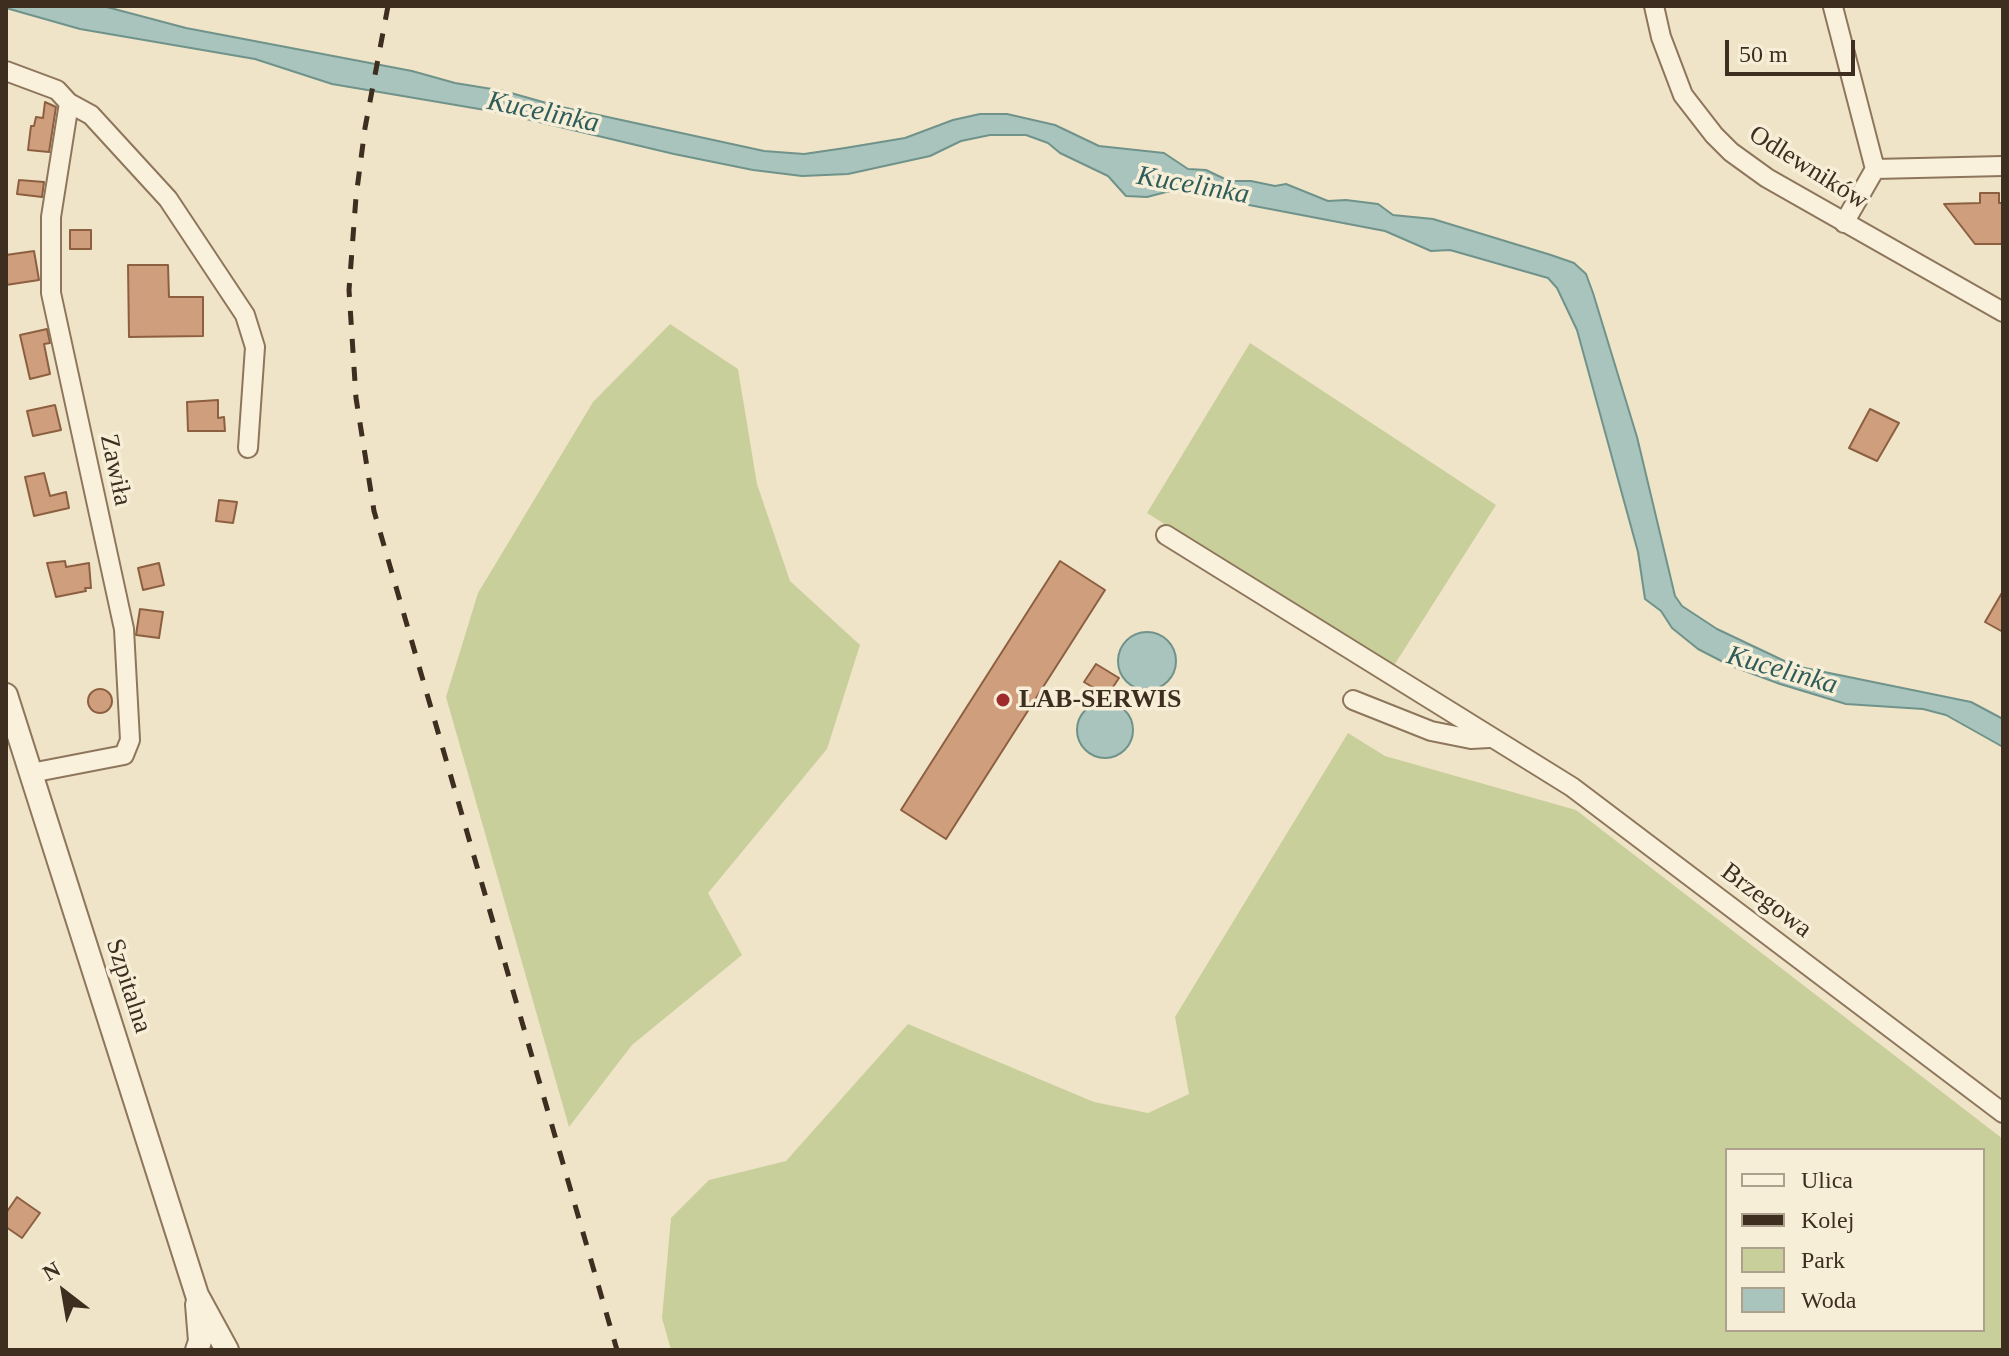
<!DOCTYPE html>
<meta charset="utf-8">
<style>
body{margin:0}
#map{position:relative;width:2009px;height:1356px;overflow:hidden;background:#f0e4c8;font-family:"Times New Roman",serif}
canvas{display:block}
.frame{position:absolute;inset:0;border:8px solid #3d2e20;pointer-events:none}
.legend{position:absolute;left:1725px;top:1148px;width:260px;height:184px;box-sizing:border-box;background:#f7eed8;border:2px solid #ada18e;margin:0;padding:10px 14px;list-style:none;font-size:24px;color:#3d2e20}
.legend li{display:flex;align-items:center;gap:16px;height:40px}
.legend b{width:40px;border:2px solid #ada18e}
.north{position:absolute;left:24px;top:1252px;width:80px;height:80px;-webkit-text-stroke:6px #f7eed8;paint-order:stroke;rotate:329deg;font-size:22px;font-weight:700;line-height:32px;text-align:center;color:#3d2e20}
.north::after{content:'';display:block;margin:auto;width:28px;height:36px;background:#3d2e20;clip-path:polygon(50% 0,100% 100%,50% 72%,0 100%)}
.scale{position:absolute;left:1725px;top:40px;width:130px;height:36px;box-sizing:border-box;border:4px solid #3d2e20;border-top:0;padding-left:10px;font-size:24px;line-height:28px;white-space:nowrap;color:#3d2e20;-webkit-text-stroke:6px #f7eed8;paint-order:stroke}
</style>
<div id="map">
<canvas width="2009" height="1356"></canvas>
<div class="frame"></div>
<ul class="legend">
<li><b style="height:10px;background:#faf1dc"></b>Ulica</li>
<li><b style="height:10px;background:#3d2e20"></b>Kolej</li>
<li><b style="height:22px;background:#c9cf9b"></b>Park</li>
<li><b style="height:22px;background:#a9c4bc"></b>Woda</li>
</ul>
<div class="north">N</div>
<div class="scale">50 m</div>
</div>
<script>
const ctx = document.querySelector('canvas').getContext('2d');
ctx.lineJoin = 'round';
function fillPath(path, color) { ctx.fillStyle = color; ctx.fill(path, 'evenodd'); }
const poly = rows => new Path2D(rows.map(r => 'M' + r).join(''));
function trace(path, color, width, dash) { ctx.strokeStyle = color; ctx.lineWidth = width; ctx.lineCap = dash ? 'butt' : 'round'; ctx.setLineDash(dash || []); ctx.stroke(path); }
function write(font, color, halo, rows, align = 'center') {
  ctx.font = font + ' "Times New Roman",serif'; ctx.lineWidth = 7; ctx.setLineDash([]); ctx.textBaseline = 'middle'; ctx.strokeStyle = halo; ctx.fillStyle = color; for (const [text, x, y, turn = 0] of rows) {
    ctx.save(); ctx.translate(x, y); ctx.rotate((+turn || 0) * Math.PI / 180); ctx.textAlign = isNaN(turn) ? turn : align; if (halo) ctx.strokeText(text, 0, 0); ctx.fillText(text, 0, 0); ctx.restore();
  }
}
const green = poly([
 [670,324,738,369,757,484,790,581,860,645,827,749,708,893,742,955,632,1045,569,1127,446,697,478,593,593,402],
 [1250,343,1496,505,1393,667,1147,513],
 [1348,733,1385,756,1576,810,2003,1139,2003,1350,671,1350,662,1318,671,1218,709,1180,786,1161,908,1024,1094,1102,1148,1113,1189,1094,1175,1017],
 [1983,1150,1983,1330,1727,1330,1727,1150]
]);
const water = poly([
 [6,6,103,6,186,28,412,71,455,83,504,91,557,106,764,151,804,154,845,148,905,138,953,120,980,114,1007,114,1055,125,1099,146,1164,153,1188,169,1206,170,1229,181,1251,181,1275,186,1286,184,1328,201,1346,200,1378,204,1393,215,1433,219,1551,255,1574,263,1586,274,1593,293,1637,437,1675,596,1682,606,1717,629,1795,666,1971,702,2003,719,2003,747,1946,715,1923,709,1846,704,1780,684,1729,665,1698,649,1672,628,1661,611,1645,599,1638,552,1577,330,1557,288,1548,278,1450,250,1431,251,1385,231,1249,205,1229,197,1170,191,1147,197,1126,196,1108,176,1060,153,1048,143,1026,135,990,135,961,141,930,156,848,174,802,176,753,170,674,154,497,112,332,84,255,59,80,29,6,8,6,6],
 '1118 661a29 29 0 1 1 58 0a29 29 0 1 1-58 0Z',
 '1077 730a28 28 0 1 1 56 0a28 28 0 1 1-56 0Z'
]);
const building = poly([
 [45,102,56,107,49,152,28,150,31,126,34,126,36,117,43,118,45,102],
 [19,180,44,182,42,197,17,194,19,180],
 [1980,193,1999,193,1999,203,2003,203,2003,244,1975,244,1944,204,1980,203,1980,193],
 [70,230,91,230,91,249,70,249,70,230],
 [34,251,39,280,6,285,6,255,34,251],
 [128,265,168,265,169,297,203,297,203,336,129,337,128,265],
 [47,329,50,343,44,344,50,374,30,379,20,335,47,329],
 [218,400,218,418,224,417,225,431,188,431,187,402,218,400],
 [55,405,61,430,33,436,27,411,55,405],
 [1870,409,1899,423,1877,461,1849,448,1870,409],
 [44,473,50,496,66,492,69,508,34,516,25,477,44,473],
 [219,500,237,502,233,523,216,521,219,500],
 [65,561,66,567,89,563,91,588,85,588,86,591,56,597,47,563,65,561],
 [1060,561,1105,590,946,839,901,810,1060,561],
 [159,563,164,585,143,590,138,568,159,563],
 [2003,591,2003,632,1985,622,2003,591],
 [140,609,163,612,159,638,136,635,140,609],
 [1096,664,1119,678,1107,696,1084,682,1096,664],
 '88 701a12 12 0 1 1 24 0a12 12 0 1 1-24 0Z',
 [17,1197,40,1213,22,1238,6,1227,6,1213,17,1197]
]);
const minor = poly([
 [1654,6,1661,37,1683,95,1714,135,1731,152,1767,178,2003,312],
 [1833,7,1875,169],
 [6,71,57,90,69,103,91,115,168,199,245,315,255,347,248,448],
 [1844,223,1875,169,2003,166],
 [1166,535,1572,787,2003,1113],
 [1353,700,1431,731,1471,739,1489,738],
 [31,773,124,755,130,740,124,629,51,293,51,217,69,103]
]);
const tertiary = poly([
 [6,695,197,1295,227,1350],
 [197,1350,200,1341,197,1304]
]);
const rail = poly([
 [388,6,365,128,356,197,349,290,356,398,374,511,617,1350]
]);
const markers = [
 [1003,700,8,"#9e2a2b"]
];
const streetNames = [
 ["Odlewników",1808,168,32],
 ["Zawiła",115,470,78],
 ["Brzegowa",1766,901,37],
 ["Szpitalna",128,986,72]
];
const poiNames = [
 ["LAB-SERWIS",1019,700]
];
const waterNames = [
 ["Kucelinka",543,113,12],
 ["Kucelinka",1193,186,10],
 ["Kucelinka",1782,671,16]
];
fillPath(green, '#c9cf9b');
fillPath(water, '#a9c4bc');
trace(water, '#6f938a', 2);
fillPath(building, '#cf9f7d');
trace(building, '#8d5f41', 2);
trace(minor, '#8d765c', 22);
trace(tertiary, '#8d765c', 26);
trace(minor, '#faf1dc', 18);
trace(tertiary, '#faf1dc', 22);
trace(rail, '#3d2e20', 5, [14, 14]);
for (const [x, y, r, color] of markers) { const dot = new Path2D(); dot.arc(x, y, r, 0, 2 * Math.PI); ctx.fillStyle = color; ctx.fill(dot); trace(dot, '#f7eed8', 3); }
write('26px', '#3d2e20', '#f7eed8', streetNames);
write('bold 26px', '#3d2e20', '#f7eed8', poiNames, 'left');
write('italic 28px', '#2f5d5a', '#f7eed8', waterNames);
</script>
